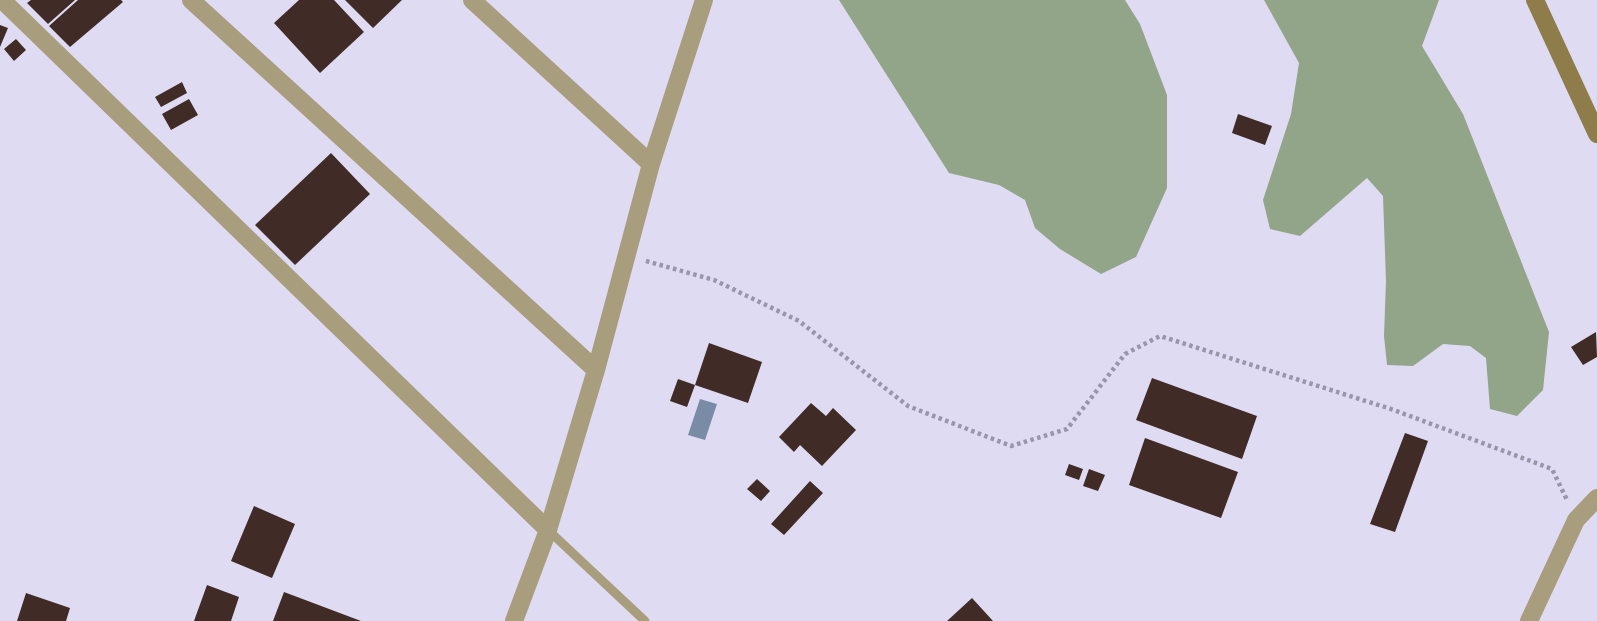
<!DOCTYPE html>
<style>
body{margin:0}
canvas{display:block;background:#dedbf3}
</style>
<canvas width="1597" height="621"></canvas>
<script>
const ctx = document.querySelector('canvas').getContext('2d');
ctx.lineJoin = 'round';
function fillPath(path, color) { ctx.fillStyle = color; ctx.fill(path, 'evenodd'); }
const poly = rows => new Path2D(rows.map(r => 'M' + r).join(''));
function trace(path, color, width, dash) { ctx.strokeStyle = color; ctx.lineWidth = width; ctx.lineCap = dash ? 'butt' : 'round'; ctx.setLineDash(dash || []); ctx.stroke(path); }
const forest = poly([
 [839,0,1125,0,1140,24,1167,95,1167,188,1136,257,1101,274,1060,249,1035,228,1025,200,999,185,949,173],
 [1264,0,1439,0,1422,46,1463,114,1549,332,1543,390,1517,416,1490,409,1486,358,1470,346,1443,344,1413,366,1387,365,1384,336,1386,281,1383,196,1367,178,1300,236,1270,229,1263,200,1291,114,1299,63]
]);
const water = poly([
 [700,399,717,404,705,440,688,435]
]);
const building = poly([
 [31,0,75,0,48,24,27,3],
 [78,0,121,0,123,2,70,47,49,26],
 [299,0,334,0,364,32,320,73,274,23],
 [345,0,402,0,373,28],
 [0,25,8,28,0,47],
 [16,39,26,50,14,61,4,49],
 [182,82,187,93,161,107,155,97],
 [189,99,198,115,171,130,162,114],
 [1238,114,1272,126,1265,145,1232,133],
 [331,153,370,194,295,265,255,225],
 [1596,332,1597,357,1583,365,1571,347],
 [709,343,762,362,748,403,695,385],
 [1152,378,1257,416,1242,459,1136,420],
 [678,379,695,385,687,407,670,401],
 [811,403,826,416,833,408,856,430,822,466,800,445,794,452,779,437],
 [1405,433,1428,441,1395,532,1370,524],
 [1145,438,1238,472,1221,518,1129,485],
 [1069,464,1083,469,1079,480,1065,475],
 [1089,469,1105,475,1098,491,1083,486],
 [757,479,770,491,761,501,747,489],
 [810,481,823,493,784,535,771,524],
 [254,506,295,524,272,578,231,561],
 [207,585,239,597,231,621,194,621],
 [284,592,361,621,273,621],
 [26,593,70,608,66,621,17,621],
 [972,598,993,621,947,621]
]);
const path = poly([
 [646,261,714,280,799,321,908,406,1011,446,1067,429,1125,354,1160,336,1391,409,1552,469,1567,500]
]);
const service = poly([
 [548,530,645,621]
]);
const minor = poly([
 [2,0,548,530],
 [191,0,596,370],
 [472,0,651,164],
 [514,621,548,530,596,370,651,164,704,0],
 [1529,621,1576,520,1597,498]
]);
const secondary = poly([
 [1535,0,1597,134]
]);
fillPath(forest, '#93a589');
fillPath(water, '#7a8ba6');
fillPath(building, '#402b26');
trace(path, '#9896a8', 4.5, [3.5, 3.5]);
trace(service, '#a89d7c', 9);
trace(minor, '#a89d7c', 18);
trace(secondary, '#8e7d4b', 18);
</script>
